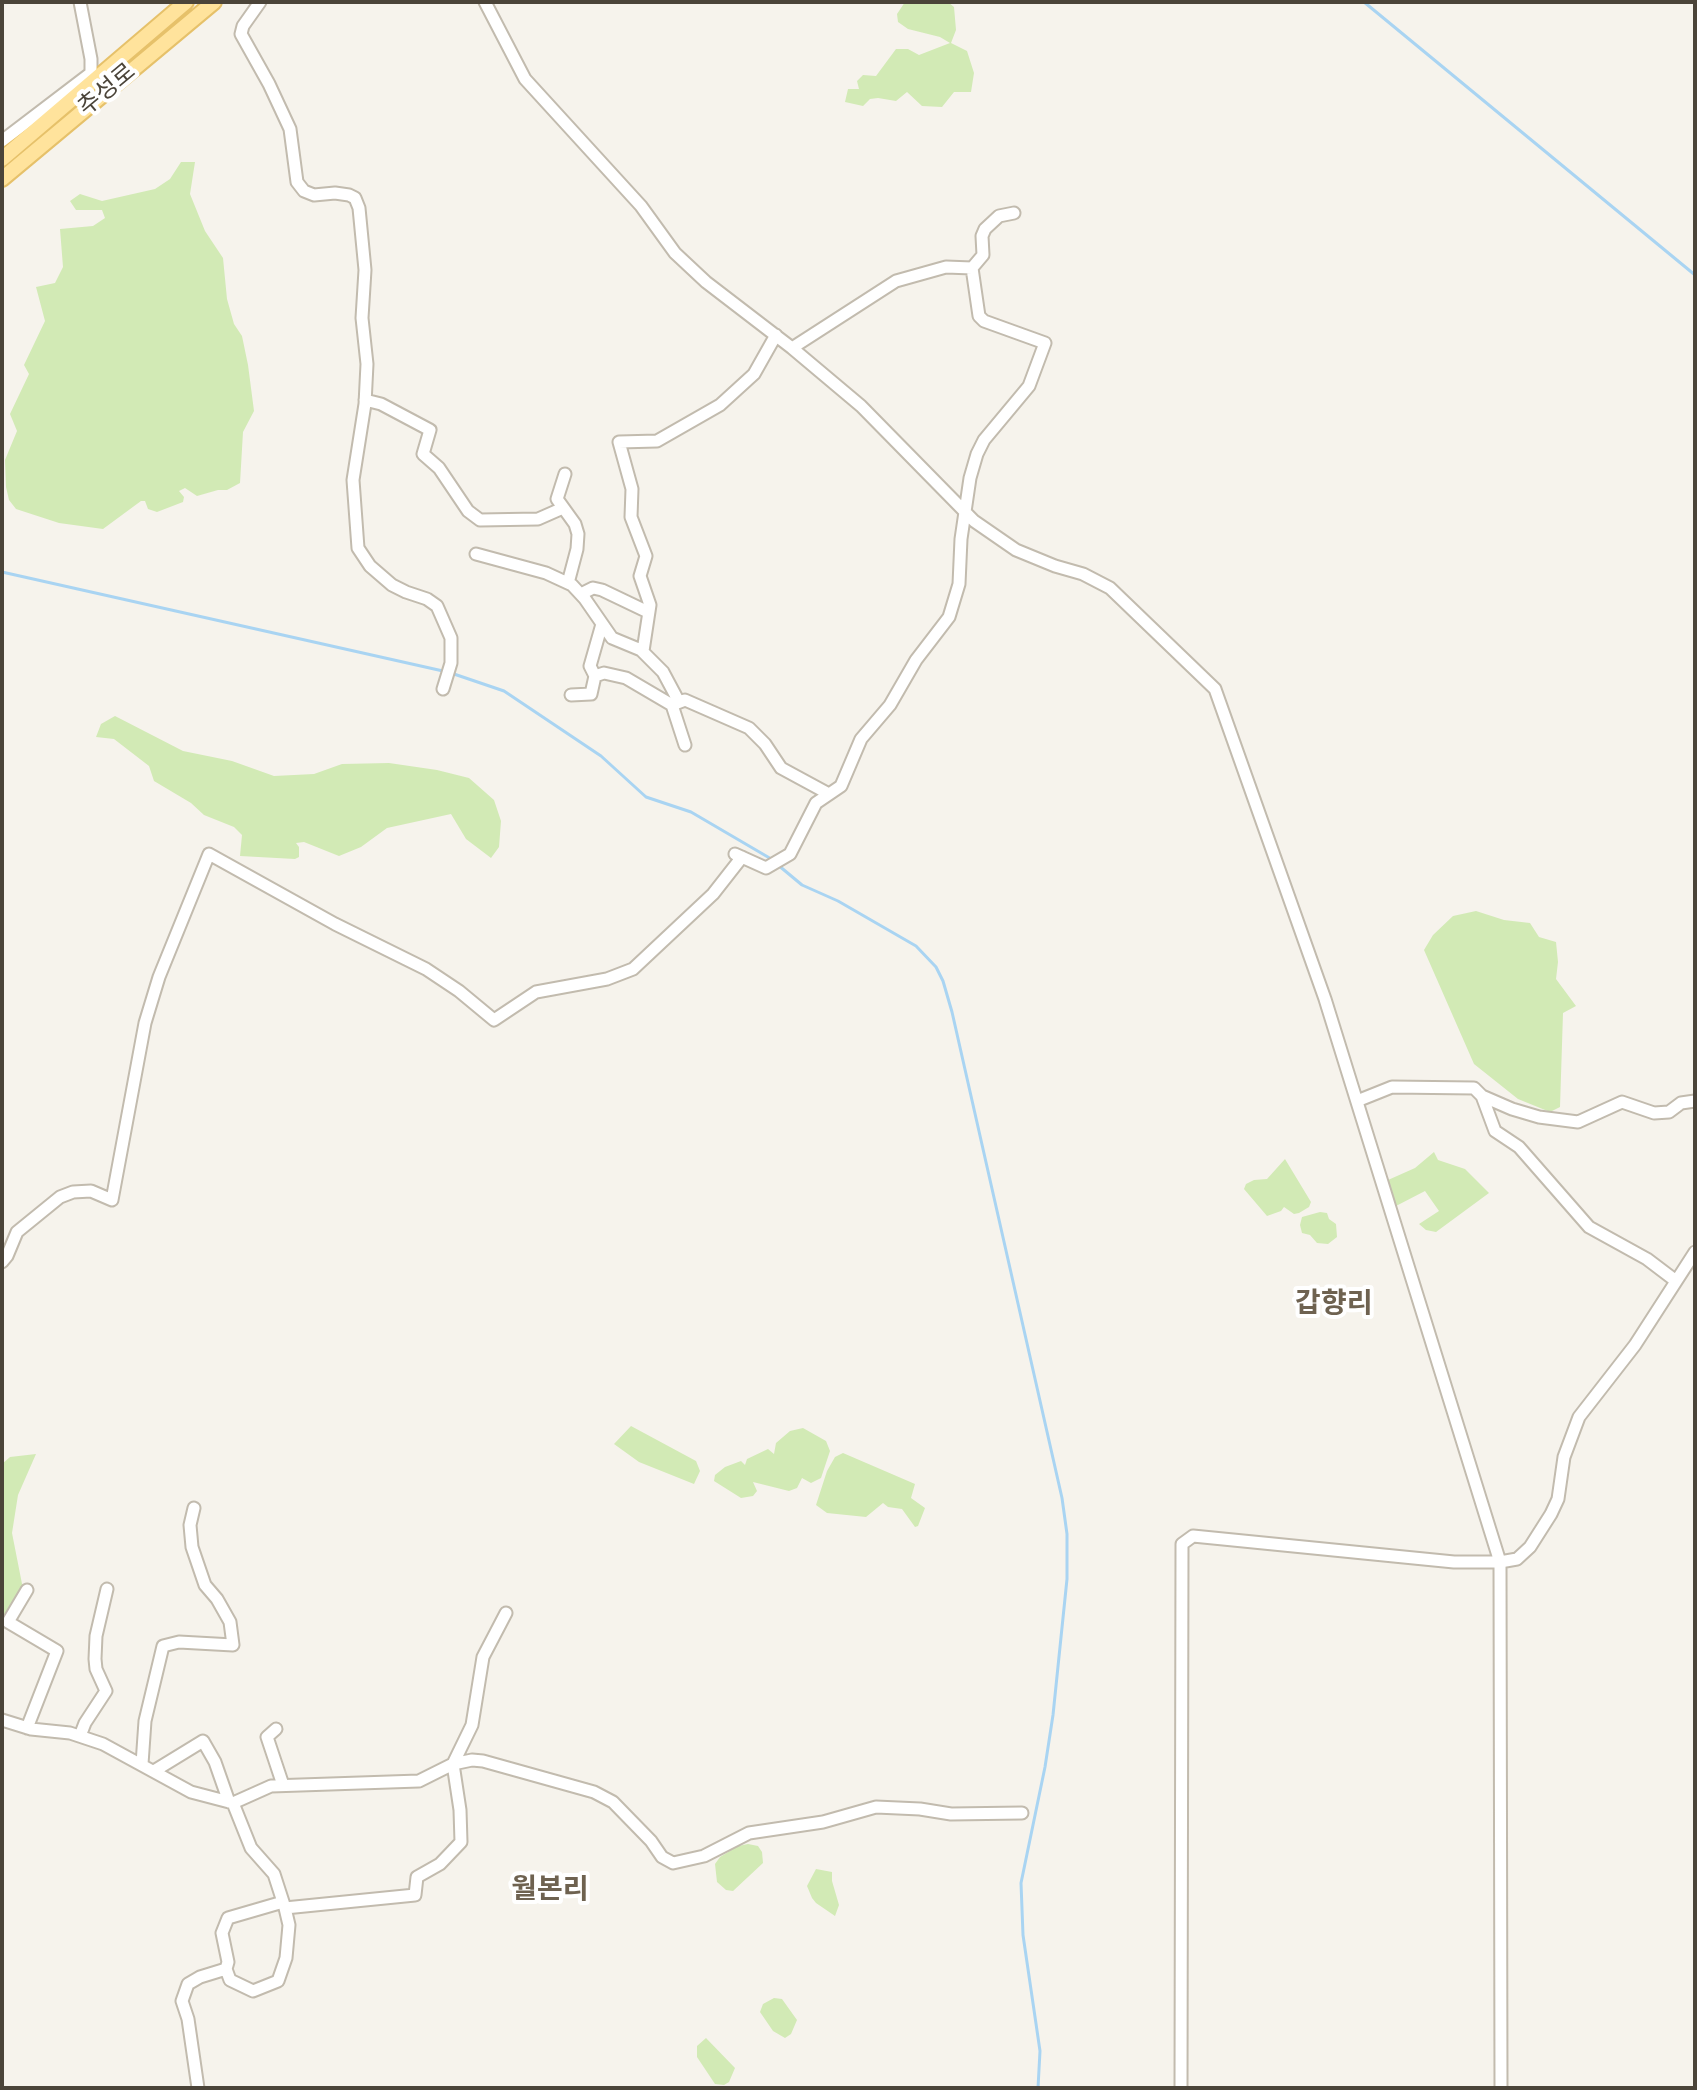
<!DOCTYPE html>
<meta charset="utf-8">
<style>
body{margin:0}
#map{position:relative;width:1697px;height:2090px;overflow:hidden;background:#f6f3ec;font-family:"Source Sans 3",sans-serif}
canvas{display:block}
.frame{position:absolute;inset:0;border:4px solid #4b4439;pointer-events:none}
</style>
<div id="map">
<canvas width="1697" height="2090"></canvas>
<div class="frame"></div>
</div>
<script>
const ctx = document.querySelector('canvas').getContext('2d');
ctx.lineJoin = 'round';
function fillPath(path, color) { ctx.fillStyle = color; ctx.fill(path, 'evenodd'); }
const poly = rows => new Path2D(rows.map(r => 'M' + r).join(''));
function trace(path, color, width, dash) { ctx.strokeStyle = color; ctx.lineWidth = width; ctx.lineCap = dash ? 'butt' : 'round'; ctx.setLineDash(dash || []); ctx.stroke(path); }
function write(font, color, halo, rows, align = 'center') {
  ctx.font = font + ' "Source Sans 3","Noto Sans KR",sans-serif'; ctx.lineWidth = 8; ctx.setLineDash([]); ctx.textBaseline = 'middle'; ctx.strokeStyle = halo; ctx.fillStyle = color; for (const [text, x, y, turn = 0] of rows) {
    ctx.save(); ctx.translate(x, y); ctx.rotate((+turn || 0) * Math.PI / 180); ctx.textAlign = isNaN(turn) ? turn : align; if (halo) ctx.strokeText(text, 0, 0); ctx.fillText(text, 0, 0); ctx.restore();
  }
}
const green = poly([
 [905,2,948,2,954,7,956,30,951,43,967,51,974,73,971,92,954,92,942,107,922,106,907,92,896,101,878,98,870,99,863,106,845,102,848,89,859,89,857,81,863,75,876,76,896,49,908,49,919,55,950,43,940,37,908,29,898,22,897,14],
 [181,162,195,162,190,194,205,231,223,258,227,299,234,324,242,336,248,365,254,411,243,432,240,483,227,490,218,490,197,496,185,488,179,491,184,497,183,502,157,512,148,509,145,501,141,501,103,529,59,523,16,509,9,500,6,487,5,460,17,431,10,414,29,374,24,365,45,321,36,287,55,283,63,267,60,229,93,226,105,218,102,210,76,210,70,201,80,194,102,201,155,189,170,179],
 [115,716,183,751,232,761,274,776,314,774,342,764,389,763,437,770,469,778,494,800,501,821,499,847,491,858,466,839,451,814,387,828,361,847,339,856,304,842,296,843,299,847,299,857,295,859,240,856,242,835,234,827,204,815,191,803,154,781,149,766,114,739,96,737,101,724],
 [1476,911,1504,920,1530,923,1539,937,1556,942,1558,962,1556,979,1576,1006,1563,1013,1560,1107,1550,1112,1518,1099,1474,1064,1424,950,1433,935,1453,916],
 [1434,1152,1438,1160,1465,1169,1489,1193,1436,1232,1426,1230,1419,1224,1439,1211,1425,1191,1396,1206,1388,1180,1415,1168],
 [1285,1159,1311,1202,1309,1207,1299,1213,1294,1214,1284,1207,1281,1211,1267,1216,1244,1189,1246,1184,1254,1180,1267,1179],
 [1320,1212,1327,1213,1329,1219,1336,1224,1337,1237,1328,1244,1317,1243,1310,1235,1302,1233,1300,1225,1302,1217],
 [631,1426,696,1461,700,1471,694,1484,639,1462,614,1444],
 [803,1428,826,1441,830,1451,821,1478,811,1483,802,1478,797,1488,789,1491,753,1482,757,1491,753,1496,741,1498,714,1481,715,1475,725,1467,741,1461,745,1465,747,1459,768,1449,774,1454,776,1443,790,1431],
 [843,1453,915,1484,911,1498,925,1508,918,1526,915,1527,902,1509,888,1507,883,1503,866,1517,827,1513,816,1505,827,1471,835,1457],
 [36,1454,18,1495,12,1533,23,1589,2,1625,2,1464,10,1457],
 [748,1844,758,1846,762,1852,763,1863,733,1891,726,1890,717,1882,715,1864,720,1857,738,1846],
 [816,1869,832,1872,832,1881,839,1905,835,1916,816,1903,812,1898,807,1886],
 [774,1998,782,1999,797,2020,791,2034,785,2038,773,2031,760,2012,763,2004],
 [706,2038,735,2068,729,2082,724,2085,715,2084,697,2057,697,2046]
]);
const stream = poly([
 [1364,2,1695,275],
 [2,572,443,671],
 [451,673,504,691,601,756,646,797,691,812,773,860],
 [778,865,802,885,838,901,916,946,936,967,943,981,952,1012,1062,1498,1067,1534,1067,1579,1053,1715,1045,1767,1021,1883,1023,1935,1040,2051,1038,2088]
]);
const minor = poly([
 [260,2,243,26,241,34,269,84,290,129,297,182,304,191,314,195,335,193,349,195,355,198,359,208,365,270,362,318,367,364,365,404,353,480,358,548,370,566,392,585,406,592,427,599,437,606,451,638,451,663,443,689],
 [485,2,525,79,641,206,675,253,706,282,792,348,861,406,974,521,1016,550,1055,566,1083,574,1110,588,1215,689,1325,999,1500,1562,1501,2088],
 [2,141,91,73,91,59,80,2],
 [792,348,896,281,946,267,972,268],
 [365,400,381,404,430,430,423,454,439,468,468,511,480,520,538,519,563,508],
 [565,474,557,499,575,524,578,534,577,549,568,583],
 [476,554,546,573,572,585,585,599,612,638,641,650,663,672,679,702],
 [581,594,593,588,602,590,648,612],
 [643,651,650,605,640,576,646,556,631,517,632,489,619,442,657,441,720,405,754,374,776,335],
 [595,676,590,666,602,624],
 [571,695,591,694,595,676,604,673,626,678,672,705],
 [685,745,672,705,685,700,749,728,765,744,781,768,829,794],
 [735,854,766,868,790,854,816,803,841,786,861,739,890,705,916,660,949,617,959,584,961,539,970,478,977,454,984,440,1029,386,1045,343,984,321,979,316,972,268,983,255,982,236,985,229,999,216,1014,213],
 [1482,1096,1495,1131,1519,1147,1589,1227,1647,1259,1676,1281],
 [1357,1101,1392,1087,1474,1088,1482,1096,1512,1109,1539,1117,1578,1122,1622,1102,1654,1113,1669,1112,1681,1103,1695,1101],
 [2,1262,7,1256,17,1232,60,1197,73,1192,91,1191,112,1200,145,1023,159,977,209,854,335,924,426,969,459,991,494,1020,536,992,607,979,633,969,713,894,742,857],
 [27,1590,8,1622,57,1651,27,1728],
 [2,1720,31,1729,70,1733,103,1744,191,1792,233,1803,251,1848,274,1874,285,1908,415,1895,417,1877,440,1864,461,1842,460,1810,453,1764,472,1760,483,1761,594,1792,613,1802,651,1841,662,1857,673,1863,704,1856,749,1833,823,1822,876,1807,920,1809,951,1814,1022,1813],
 [276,1729,267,1737,283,1785],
 [80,1736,85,1723,106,1691,96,1669,95,1659,96,1636,107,1589],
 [142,1764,145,1721,163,1646,179,1642,233,1645,230,1622,217,1599,205,1585,192,1547,190,1525,194,1508],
 [154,1771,203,1741,215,1762,229,1802],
 [233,1803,271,1786,419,1781,453,1764,472,1725,483,1657,506,1613],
 [226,1969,228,1962,222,1933,228,1918,283,1902],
 [198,2088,188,2019,182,2001,188,1984,200,1977,226,1969,230,1980,253,1991,278,1981,286,1958,289,1925,285,1908],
 [1181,2088,1182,1544,1193,1536,1454,1562,1500,1562,1517,1559,1530,1547,1551,1514,1558,1499,1564,1457,1579,1417,1635,1345,1695,1252]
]);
const major = poly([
 [2,159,186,2],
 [2,179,214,2]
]);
const streetNames = [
 ["추성로",108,91,-40]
];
const quarterNames = [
 ["갑향리",1334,1306],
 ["월본리",550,1892]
];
fillPath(green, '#d2eab5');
trace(stream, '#a9d4f2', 3);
trace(minor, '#c2bbae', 15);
trace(major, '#e6c16a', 18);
trace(minor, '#fff', 11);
trace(major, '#ffe39c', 14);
write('24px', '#4b4439', '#fff', streetNames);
write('bold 28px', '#6e6250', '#fff', quarterNames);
</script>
